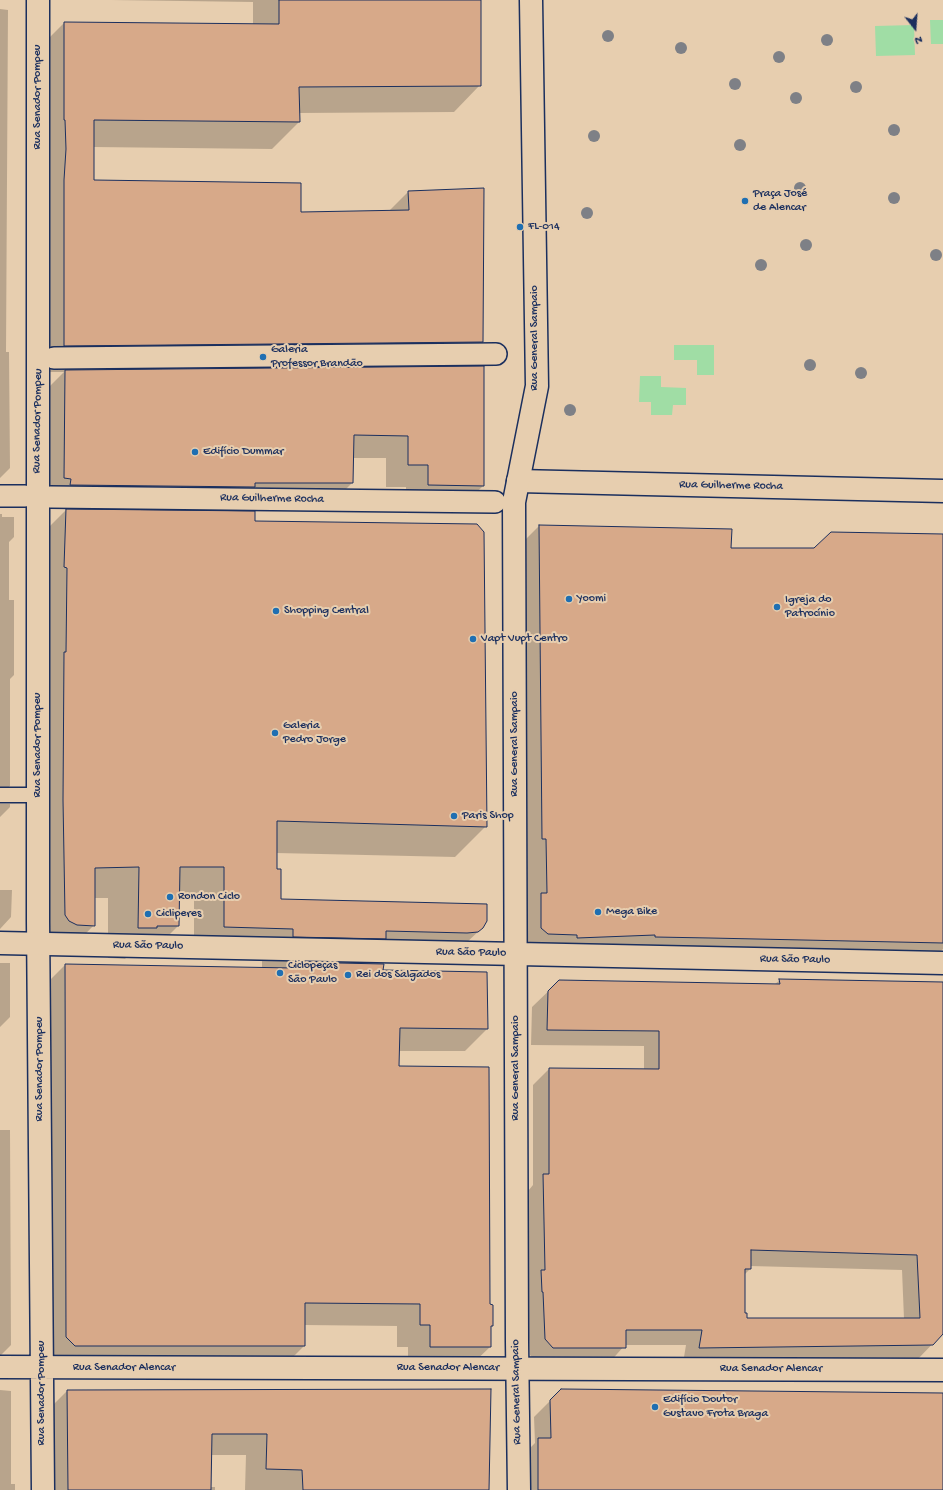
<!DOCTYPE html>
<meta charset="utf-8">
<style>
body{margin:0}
#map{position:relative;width:943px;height:1490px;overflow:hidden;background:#e7ceaf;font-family:"Gochi Hand",sans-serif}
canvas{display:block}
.north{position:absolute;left:895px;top:8px;width:40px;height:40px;-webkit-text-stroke:3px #e7ceaf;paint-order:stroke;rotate:163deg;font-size:11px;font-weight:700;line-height:16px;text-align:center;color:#1b2f5e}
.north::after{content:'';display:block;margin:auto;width:14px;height:18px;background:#1b2f5e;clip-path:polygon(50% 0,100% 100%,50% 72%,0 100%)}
</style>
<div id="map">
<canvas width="943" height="1490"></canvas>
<div class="north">N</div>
</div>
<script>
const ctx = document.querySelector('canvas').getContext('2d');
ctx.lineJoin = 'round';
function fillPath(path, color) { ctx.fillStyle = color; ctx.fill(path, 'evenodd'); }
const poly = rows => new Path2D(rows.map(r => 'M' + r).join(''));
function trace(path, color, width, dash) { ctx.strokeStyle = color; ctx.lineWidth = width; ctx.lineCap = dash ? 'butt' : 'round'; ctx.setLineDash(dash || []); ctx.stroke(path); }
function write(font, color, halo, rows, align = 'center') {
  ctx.font = font + ' "Gochi Hand",sans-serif'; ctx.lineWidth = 4; ctx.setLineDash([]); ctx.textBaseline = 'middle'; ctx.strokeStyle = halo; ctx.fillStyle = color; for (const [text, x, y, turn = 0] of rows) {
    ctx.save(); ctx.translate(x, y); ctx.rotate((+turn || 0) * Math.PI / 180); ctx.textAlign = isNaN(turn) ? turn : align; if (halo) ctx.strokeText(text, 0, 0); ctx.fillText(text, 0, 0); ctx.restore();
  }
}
const green = poly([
 [930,20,943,20,943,44,931,44],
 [914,25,915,55,876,56,875,26],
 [674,345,714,345,714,375,697,375,697,360,674,360],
 [640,376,661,376,661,387,686,388,686,405,673,405,672,415,651,415,651,402,639,402]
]);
const shadow = poly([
 [111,0,480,0,480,85,454,112,299,113,299,122,272,149,93,147,93,181,300,213,388,212,408,192,482,342,457,367,483,486,460,508,406,507,406,487,386,487,386,458,352,458,352,483,330,505,48,507,43,393,64,372,37,372,37,50,64,23,253,25,253,2],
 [0,9,8,10,6,352,9,352,10,468,0,478],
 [66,510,254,522,486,826,455,857,276,853,276,870,280,900,482,928,446,962,435,963,362,961,359,964,382,971,487,1029,465,1051,398,1051,398,1067,489,1305,492,1325,490,1328,490,1347,467,1369,408,1369,408,1347,397,1347,397,1326,304,1325,304,1346,281,1369,52,1368,42,988,65,965,262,969,262,960,194,958,194,897,178,897,178,926,147,957,127,957,125,959,108,958,108,898,94,898,94,925,64,956,45,955,35,541],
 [0,514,2,514,2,517,14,517,14,537,9,542,9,600,14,600,14,675,10,679,10,786,0,796],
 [539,526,730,549,815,549,943,536,943,949,932,960,526,955,517,548],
 [0,804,10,804,10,807,0,817],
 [0,890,12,890,11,917,0,929],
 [0,963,10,963,10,1017,0,1027],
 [780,980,943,983,943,1333,916,1361,683,1363,686,1345,625,1345,609,1363,537,1363,530,1355,526,1286,529,1283,528,1191,533,1185,533,1085,549,1069,644,1070,644,1046,531,1045,532,1007,559,981,775,984],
 [750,1266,902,1270,904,1319,746,1319,744,1314,744,1275,750,1269],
 [0,1130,10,1130,11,1345,0,1356],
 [0,1390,11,1391,11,1484,15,1484,15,1490,0,1490],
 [490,1390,488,1490,245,1490,246,1455,211,1455,210,1487,215,1487,215,1490,47,1490,46,1412,67,1391],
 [943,1397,943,1490,522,1490,522,1456,535,1443,534,1417,551,1400]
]);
const building = poly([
 [279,0,481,0,481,86,299,87,300,122,94,120,94,180,301,183,301,212,409,210,408,191,484,188,483,342,64,346,64,180,66,149,65,120,64,120,64,22,279,24,279,0],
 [484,366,484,486,428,485,428,465,408,465,408,436,354,435,353,483,255,483,255,487,70,485,71,479,64,478,65,370,484,366],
 [66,509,255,511,255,521,477,524,484,532,487,827,277,821,277,869,281,869,281,899,487,904,487,921,483,928,478,932,467,933,386,931,386,939,293,937,293,929,224,927,224,867,180,867,179,926,157,926,157,928,138,928,139,867,95,868,95,926,77,925,69,921,65,915,63,800,64,652,66,652,67,568,64,567,66,509],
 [539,525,732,529,731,548,814,548,831,532,943,534,943,943,710,938,655,937,655,935,577,938,577,935,548,934,541,928,541,893,547,893,546,839,542,839,539,525],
 [293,962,384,964,383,970,487,972,488,1029,400,1028,399,1066,489,1067,490,1304,493,1305,493,1326,491,1326,491,1347,430,1347,430,1325,420,1325,420,1304,305,1303,305,1346,75,1346,66,1337,65,964,293,968,293,962],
 [779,979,943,982,943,1334,933,1345,699,1348,702,1330,626,1330,626,1348,553,1348,545,1339,543,1292,542,1292,541,1270,545,1270,543,1174,549,1174,549,1068,659,1069,659,1031,547,1030,548,991,559,980,780,984,779,979],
 [751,1250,917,1255,920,1318,747,1318,747,1313,745,1313,745,1269,751,1269,751,1250],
 [491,1389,489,1490,303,1490,302,1470,266,1469,267,1434,212,1434,211,1490,68,1490,67,1390,491,1389],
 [561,1389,943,1393,943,1490,538,1490,538,1438,551,1438,550,1400,561,1389]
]);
const service = poly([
 [0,795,38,795]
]);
const pedestrian = poly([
 [54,358,496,354],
 [0,496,25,496],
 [50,497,495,502]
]);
const minor = poly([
 [38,0,38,921,43,1490],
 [518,481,943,491],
 [0,1367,943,1370]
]);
const secondary = poly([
 [0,943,943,963],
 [519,1490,517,1342,514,502,537,386,531,0]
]);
const trees = [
 [608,36],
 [827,40],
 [681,48],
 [779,57],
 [735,84],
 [856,87],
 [796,98],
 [894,130],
 [594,136],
 [740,145],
 [800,188],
 [894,198],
 [587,213],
 [806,245],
 [936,255],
 [761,265],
 [810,365],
 [861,373],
 [570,410]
];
const markers = [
 [745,201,4,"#1f6fb2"],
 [520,227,4,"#1f6fb2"],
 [263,357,4,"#1f6fb2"],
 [195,452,4,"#1f6fb2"],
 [569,599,4,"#1f6fb2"],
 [777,607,4,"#1f6fb2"],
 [276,611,4,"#1f6fb2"],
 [473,639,4,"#1f6fb2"],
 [275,733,4,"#1f6fb2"],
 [454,816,4,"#1f6fb2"],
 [170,897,4,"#1f6fb2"],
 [598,912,4,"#1f6fb2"],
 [148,914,4,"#1f6fb2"],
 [280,973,4,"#1f6fb2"],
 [348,975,4,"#1f6fb2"],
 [655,1407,4,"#1f6fb2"]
];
const streetNames = [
 ["Rua Senador Pompeu",38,97,-90],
 ["Rua General Sampaio",535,338,-90],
 ["Rua Senador Pompeu",38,421,-89],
 ["Rua Guilherme Rocha",731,486,1],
 ["Rua Guilherme Rocha",272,499,1],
 ["Rua General Sampaio",515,744,-90],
 ["Rua Senador Pompeu",38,745,-90],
 ["Rua São Paulo",148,946,1],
 ["Rua São Paulo",471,953,1],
 ["Rua São Paulo",795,960,1],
 ["Rua General Sampaio",516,1068,-90],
 ["Rua Senador Pompeu",40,1069,-90],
 ["Rua Senador Alencar",124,1368],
 ["Rua Senador Alencar",448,1368],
 ["Rua Senador Alencar",771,1369],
 ["Rua General Sampaio",517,1392,-91],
 ["Rua Senador Pompeu",42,1393,-90]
];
const poiNames = [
 ["Praça José",753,194],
 ["de Alencar",753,208],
 ["FL-014",528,227],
 ["Galeria",271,350],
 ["Professor Brandão",271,364],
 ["Edifício Dummar",203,452],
 ["Yoomi",577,599],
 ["Igreja do",785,600],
 ["Patrocínio",785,614],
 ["Shopping Central",284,611],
 ["Vapt Vupt Centro",481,639],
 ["Galeria",283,726],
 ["Pedro Jorge",283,740],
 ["Paris Shop",462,816],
 ["Rondon Ciclo",178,897],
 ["Mega Bike",606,912],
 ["Cicliperes",156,914],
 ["Ciclopeças",288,966],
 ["São Paulo",288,980],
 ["Rei dos Salgados",356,975],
 ["Edifício Doutor",663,1400],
 ["Gustavo Frota Braga",663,1414]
];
fillPath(green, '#a0dda5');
fillPath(shadow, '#0003');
fillPath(building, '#d7a989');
trace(building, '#1b2f5e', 1);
trace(service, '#1b2f5e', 17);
trace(pedestrian, '#1b2f5e', 24);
trace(minor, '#1b2f5e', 25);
trace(secondary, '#1b2f5e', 25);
trace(service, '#e7ceaf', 14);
trace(pedestrian, '#e7ceaf', 21);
trace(minor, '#e7ceaf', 22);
trace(secondary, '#e7ceaf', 22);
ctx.fillStyle = '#7e8086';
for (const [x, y] of trees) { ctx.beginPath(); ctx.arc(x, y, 6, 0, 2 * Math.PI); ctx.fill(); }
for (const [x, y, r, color] of markers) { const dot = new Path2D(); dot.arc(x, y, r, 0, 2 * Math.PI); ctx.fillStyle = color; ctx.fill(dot); trace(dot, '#e7ceaf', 1.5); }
write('12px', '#1b2f5e', '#e7ceaf', streetNames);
write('12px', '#1b2f5e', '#e7ceaf', poiNames, 'left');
</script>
